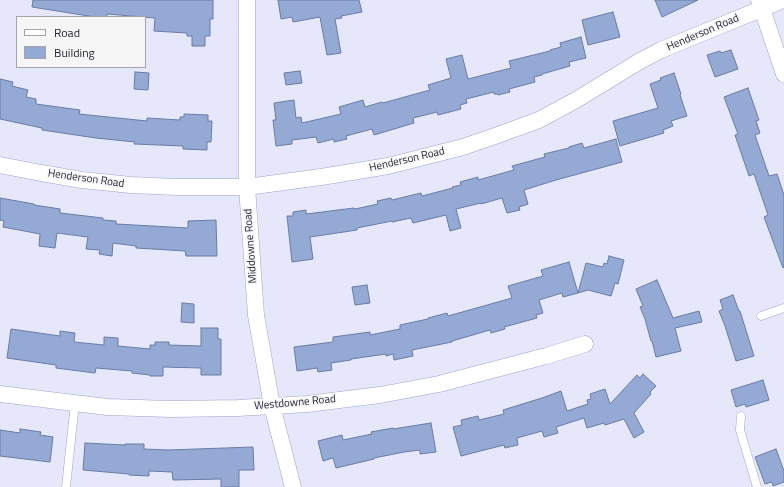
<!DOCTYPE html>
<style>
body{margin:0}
#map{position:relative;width:784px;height:487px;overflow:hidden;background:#e6e7fb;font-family:"Titillium Web",sans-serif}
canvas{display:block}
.legend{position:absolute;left:16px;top:16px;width:130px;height:52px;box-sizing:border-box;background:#f6f6f6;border:1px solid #a3a3aa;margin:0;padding:5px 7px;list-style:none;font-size:12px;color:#262739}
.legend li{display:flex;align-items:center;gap:8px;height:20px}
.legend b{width:20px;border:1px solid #a3a3aa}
</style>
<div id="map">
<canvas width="784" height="487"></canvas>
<ul class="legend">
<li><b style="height:5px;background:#fff"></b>Road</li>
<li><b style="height:11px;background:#94aad5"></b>Building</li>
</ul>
</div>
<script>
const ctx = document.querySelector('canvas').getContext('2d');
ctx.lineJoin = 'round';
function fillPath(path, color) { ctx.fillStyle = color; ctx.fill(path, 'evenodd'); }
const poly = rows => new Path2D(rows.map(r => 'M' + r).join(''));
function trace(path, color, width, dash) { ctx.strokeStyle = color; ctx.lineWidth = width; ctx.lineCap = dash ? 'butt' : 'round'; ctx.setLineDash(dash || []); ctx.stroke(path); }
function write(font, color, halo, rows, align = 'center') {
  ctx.font = font + ' "Titillium Web",sans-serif'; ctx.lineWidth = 3; ctx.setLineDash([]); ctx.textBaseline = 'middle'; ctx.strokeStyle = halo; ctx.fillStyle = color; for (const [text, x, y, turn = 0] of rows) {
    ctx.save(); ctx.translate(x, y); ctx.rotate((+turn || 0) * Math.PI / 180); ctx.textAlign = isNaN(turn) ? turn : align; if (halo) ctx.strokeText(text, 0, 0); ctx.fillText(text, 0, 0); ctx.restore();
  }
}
const building = poly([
 [33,0,213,0,213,19,210,19,210,36,205,36,205,46,192,46,192,36,187,36,187,33,154,31,155,18,107,14,107,17,95,17,32,7,33,0],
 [278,0,359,0,362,12,341,16,342,18,335,19,341,53,327,55,320,17,293,22,292,17,281,19,278,0],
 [655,0,698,0,662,17,655,0],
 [613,12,620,37,588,45,582,20,613,12],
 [581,37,586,58,569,62,570,66,542,74,542,75,534,77,535,82,509,89,510,92,498,95,498,94,494,94,494,92,466,99,467,103,460,105,461,109,438,115,437,112,413,118,414,123,374,135,372,129,346,136,347,139,334,142,334,139,318,143,316,137,292,140,292,144,276,146,273,120,276,120,274,103,294,100,296,118,301,117,302,123,341,114,339,107,363,100,365,107,382,102,383,103,430,90,428,85,451,78,446,59,462,55,468,79,511,68,509,61,550,51,550,50,561,47,560,43,581,37],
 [731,50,738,69,715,77,707,55,720,51,721,53,731,50],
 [300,71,302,83,286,85,284,73,300,71],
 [135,72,149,73,148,90,134,89,135,72],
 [674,73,681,94,680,95,687,116,671,121,673,126,663,130,664,133,620,146,613,121,658,108,650,84,661,80,660,78,674,73],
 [0,79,13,82,12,86,28,90,26,97,36,99,36,104,80,110,79,114,147,121,147,118,180,120,180,117,184,117,184,114,208,115,208,121,212,121,211,142,207,142,207,150,183,149,183,146,134,144,135,142,96,138,42,130,42,128,0,119,0,79],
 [748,88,759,120,756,121,760,133,755,135,769,176,777,174,784,195,784,267,783,268,764,217,768,215,754,174,749,176,735,135,738,134,724,97,748,88],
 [616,139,622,162,556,180,524,190,528,204,519,207,520,210,507,213,502,198,481,204,481,203,456,209,461,228,450,231,446,215,413,223,411,218,392,222,392,221,357,228,357,230,310,237,313,259,292,262,287,216,293,216,293,212,306,210,306,214,354,208,355,209,378,204,377,201,391,198,392,200,421,193,422,196,453,188,452,187,461,185,460,182,478,177,478,180,514,170,512,166,545,157,544,154,569,148,569,147,582,143,584,148,616,139],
 [0,198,34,204,34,205,60,209,60,213,103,218,103,220,116,221,116,224,188,228,188,221,216,220,217,256,186,256,185,251,136,248,136,246,113,243,112,256,99,254,100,250,86,249,88,237,57,233,55,248,39,246,40,234,3,227,4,221,0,220,0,198],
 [609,256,624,260,618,284,615,283,611,296,588,290,578,293,586,263,603,267,604,263,607,264,609,256],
 [569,262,578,293,563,297,562,293,539,300,543,313,536,315,537,318,504,327,505,329,491,333,490,330,452,341,452,342,412,350,413,356,394,360,393,354,386,356,386,354,351,359,351,360,331,363,332,370,318,372,317,368,297,371,294,347,333,342,333,337,370,332,370,335,400,329,400,325,428,319,428,318,447,313,448,316,512,298,508,286,543,276,541,270,569,262],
 [657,280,673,318,699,311,702,322,675,328,681,351,656,357,652,341,651,341,645,319,640,307,643,306,636,289,657,280],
 [367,285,370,303,355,305,352,287,367,285],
 [733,295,739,311,740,311,754,356,736,361,725,326,719,311,723,309,720,300,733,295],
 [182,303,194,304,194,323,181,322,182,303],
 [201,328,218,328,218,339,221,339,221,375,201,375,201,368,163,367,163,376,150,376,150,375,132,373,132,371,96,368,95,373,56,368,56,365,7,358,11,329,60,336,60,331,75,333,74,342,104,345,104,337,118,338,118,346,150,349,150,345,155,345,155,342,169,342,169,345,201,346,201,328],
 [643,374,656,386,650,392,651,394,634,413,644,432,634,438,624,419,605,425,604,423,587,428,584,418,556,427,558,433,544,437,542,431,517,438,518,445,505,448,504,445,461,456,453,427,462,425,461,420,478,416,479,420,504,414,503,410,542,398,561,391,567,411,588,404,587,400,591,399,590,394,605,389,610,404,637,375,640,378,643,374],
 [763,380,769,400,746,407,745,404,736,407,731,390,763,380],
 [431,423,436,452,420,454,420,450,404,452,374,458,374,459,336,468,333,458,323,461,318,441,342,435,343,440,372,434,371,432,393,428,393,429,431,423],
 [20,429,41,432,40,435,53,437,50,462,0,456,0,430,20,433,20,429],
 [85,443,125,445,125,444,144,444,144,449,168,450,253,447,254,470,239,470,239,487,221,487,221,479,173,480,172,472,149,471,149,476,129,475,129,474,83,470,85,443],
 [776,449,784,471,784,482,773,486,772,482,765,484,755,457,776,449]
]);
const lane = poly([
 [761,316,784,308],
 [741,416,740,430,757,487],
 [66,487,75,403]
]);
const street = poly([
 [247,0,247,187,256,315,272,406,293,487],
 [759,0,784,74],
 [0,165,41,173,82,180,131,185,177,187,247,187,321,177,388,166,463,147,495,136,539,120,576,100,640,61,661,50,783,0],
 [0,394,107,407,172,409,238,408,307,404,380,395,439,384,546,356,585,344]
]);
const streetNames = [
 ["Henderson Road",703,33,-23],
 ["Henderson Road",407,160,-13],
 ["Henderson Road",86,179,8],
 ["Middowne Road",251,246,-94],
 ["Westdowne Road",295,403,-5]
];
fillPath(building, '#94aad5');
trace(building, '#677ca4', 1);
trace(lane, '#a1a2d1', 9);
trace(street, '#a1a2d1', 17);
trace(lane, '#fff', 8);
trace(street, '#fff', 16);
write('11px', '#262739', '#f6f6f6', streetNames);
</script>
